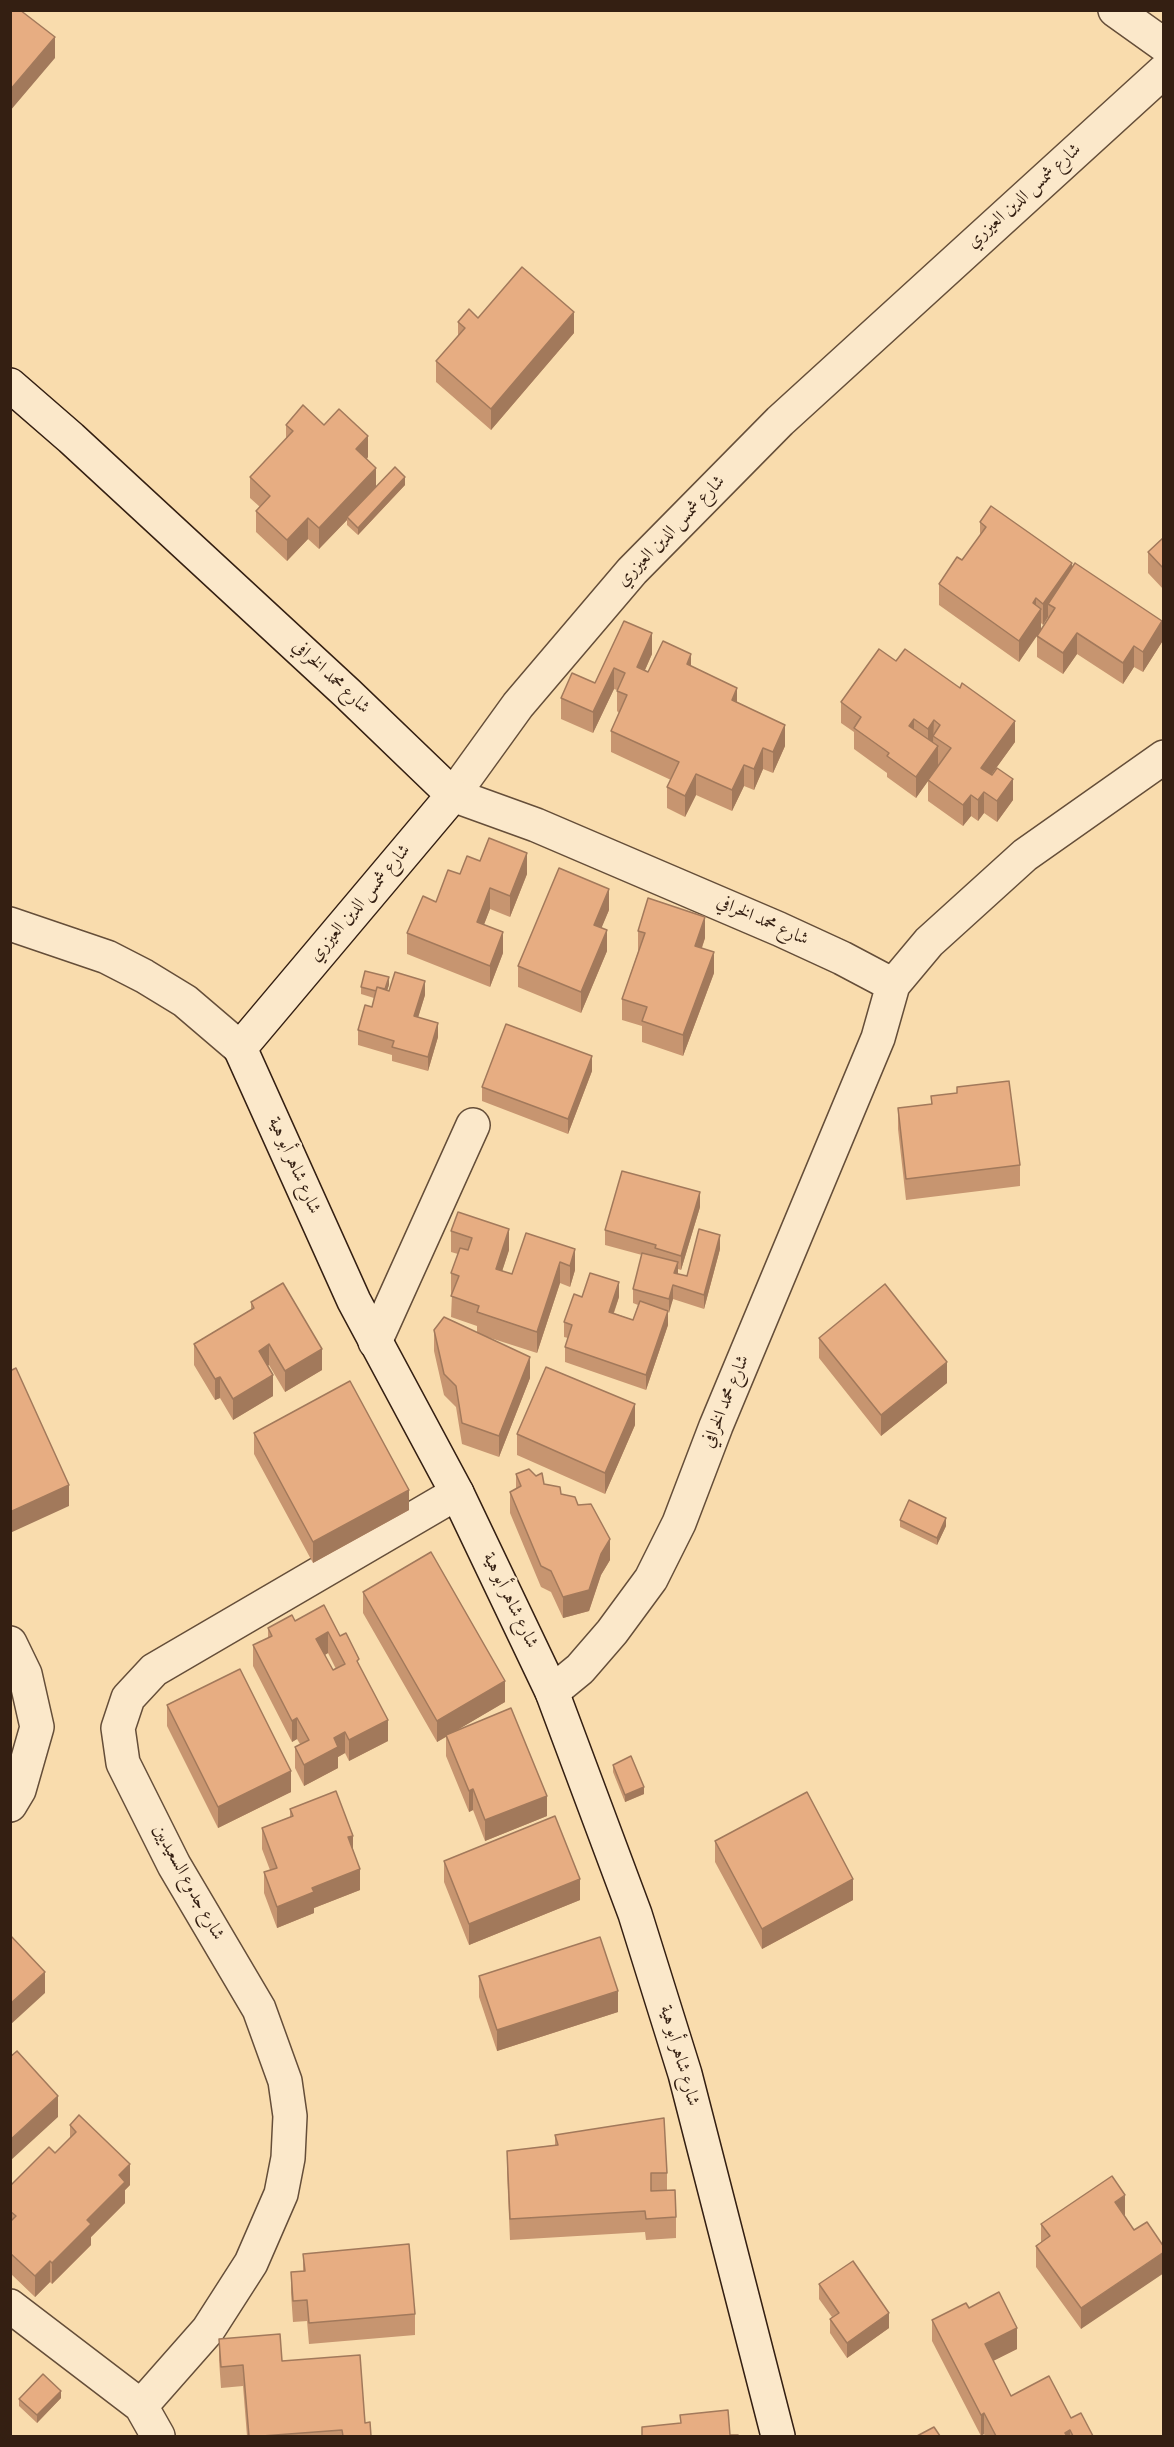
<!DOCTYPE html>
<meta charset="utf-8">
<style>
body{margin:0}
#map{position:relative;width:1174px;height:2447px;overflow:hidden;background:#f9dcad;font-family:Vollkorn,serif}
canvas{display:block}
.frame{position:absolute;inset:0;border:12px solid #341f12;pointer-events:none}
</style>
<div id="map">
<canvas width="1174" height="2447"></canvas>
<div class="frame"></div>
</div>
<script>
const ctx = document.querySelector('canvas').getContext('2d');
ctx.lineJoin = 'round';
const poly = rows => new Path2D(rows.map(r => 'M' + r).join(''));
function trace(path, color, width, dash) { ctx.strokeStyle = color; ctx.lineWidth = width; ctx.lineCap = dash ? 'butt' : 'round'; ctx.setLineDash(dash || []); ctx.stroke(path); }
function fillPath(path, color) { ctx.fillStyle = color; ctx.fill(path, 'evenodd'); }
function write(font, color, halo, rows, align = 'center') {
  ctx.font = font + ' Vollkorn,Amiri,serif'; ctx.lineWidth = 5; ctx.setLineDash([]); ctx.textBaseline = 'middle'; ctx.strokeStyle = halo; ctx.fillStyle = color; for (const [text, x, y, turn = 0] of rows) {
    ctx.save(); ctx.translate(x, y); ctx.rotate((+turn || 0) * Math.PI / 180); ctx.textAlign = isNaN(turn) ? turn : align; if (halo) ctx.strokeText(text, 0, 0); ctx.fillText(text, 0, 0); ctx.restore();
  }
}
const street = poly([
 [1115,10,1164,45],
 [10,924,107,957,144,976,185,1001,240,1048],
 [893,985,929,942,1025,855,1164,757],
 [375,1342,473,1125],
 [10,1643,25,1674,37,1727,19,1790,10,1805],
 [552,1692,580,1669,612,1632,651,1579,679,1523,716,1426,878,1038,893,985,842,958,779,929,536,825,453,795,518,705,632,571,780,421,1164,71],
 [10,2306,141,2406,158,2436],
 [141,2406,208,2330,251,2263,281,2194,288,2158,290,2116,285,2081,259,2009,174,1865,123,1763,118,1728,128,1698,154,1670,457,1493]
]);
const secondary = poly([
 [10,385,71,438,348,694,453,795,240,1048,354,1301,457,1493,552,1692,635,1914,685,2074,778,2436]
]);
const wall = poly([
 [478,318,574,333,491,430,436,382,436,361,458,336,458,322],
 [286,425,324,425,368,457,367,459,376,486,405,485,358,535,347,525,347,520,319,549,308,539,287,561,256,532,256,511,260,507,250,498,250,477,286,439],
 [980,522,1072,568,1162,642,1143,672,1134,667,1123,684,1077,654,1063,674,1037,657,1037,636,1039,632,1019,662,939,605,939,584,962,560,980,535],
 [1048,617,1048,619,1041,630,1041,623,1043,625],
 [1164,537,1164,590,1148,573,1148,552],
 [624,621,652,654,645,670,648,672,691,666,737,703,785,746,773,773,763,769,754,790,744,786,732,811,696,795,685,817,667,808,667,787,671,780,611,752,611,731,619,713,617,711,617,690,614,689,593,733,561,719,561,698,595,683],
 [896,661,1015,742,991,775,1013,800,997,822,984,813,978,821,971,816,963,826,928,801,928,781,916,798,887,777,887,773,854,749,854,732,841,723,841,702],
 [480,861,527,874,510,917,490,909,484,924,503,953,490,987,407,954,407,933,460,874],
 [609,910,601,928,607,951,581,1013,518,987,518,966],
 [638,931,705,938,702,948,714,973,683,1056,642,1042,642,1026,622,1020,622,999,638,952],
 [389,985,387,990,425,995,418,1017,438,1037,428,1071,392,1061,392,1055,358,1045,358,1030,372,1007,374,998,361,994,361,987],
 [592,1071,568,1134,482,1101,482,1087],
 [931,1096,1020,1165,1020,1186,906,1200,898,1129,898,1108,931,1104],
 [700,1207,681,1270,678,1269,678,1274,687,1276,720,1249,704,1309,673,1299,668,1313,668,1325,646,1390,565,1362,565,1347,568,1338,564,1337,564,1322,582,1297,619,1297,614,1313,633,1320,638,1305,633,1303,633,1289,642,1255,605,1245,605,1230],
 [451,1231,509,1250,502,1271,512,1274,526,1233,575,1270,570,1287,560,1283,537,1353,481,1335,530,1378,499,1457,462,1444,456,1407,444,1395,434,1351,434,1330,477,1333,477,1326,451,1317,452,1294,451,1294,451,1273,458,1254,451,1252],
 [251,1302,322,1370,285,1392,269,1365,267,1366,273,1396,233,1420,220,1398,215,1400,194,1365,194,1344,251,1310],
 [819,1338,947,1383,881,1436,819,1358],
 [635,1425,605,1494,517,1455,517,1434],
 [254,1433,409,1510,313,1563,254,1454],
 [516,1474,536,1476,544,1484,561,1494,578,1505,610,1560,601,1575,589,1611,563,1618,551,1592,541,1587,510,1513,510,1492,516,1489],
 [900,1520,946,1526,937,1545,900,1527],
 [363,1592,505,1702,457,1730,547,1816,485,1841,473,1810,469,1812,446,1756,446,1737,437,1742,363,1613],
 [295,1621,340,1636,359,1665,388,1741,349,1761,345,1753,338,1757,338,1768,304,1786,295,1768,295,1747,300,1744,297,1739,292,1742,253,1666,253,1645,268,1638,268,1628],
 [328,1653,336,1669,333,1670,325,1655],
 [167,1705,291,1792,218,1828,167,1726],
 [613,1765,644,1794,625,1802,613,1772],
 [290,1809,353,1849,360,1890,314,1908,314,1913,277,1928,264,1893,264,1872,270,1870,262,1849,262,1828,290,1817],
 [715,1841,853,1900,762,1949,715,1862],
 [444,1861,580,1900,469,1945,444,1882],
 [479,1976,618,2012,497,2051,479,1997],
 [70,2125,130,2185,125,2190,125,2203,91,2237,91,2245,52,2284,50,2282,35,2297,10,2273,10,2186,55,2153,70,2139],
 [555,2135,667,2173,667,2190,676,2217,676,2238,646,2240,645,2232,510,2240,507,2172,507,2151,555,2145],
 [1125,2216,1081,2329,1036,2267,1036,2246,1041,2242,1041,2224],
 [303,2254,415,2314,415,2335,309,2344,307,2321,293,2322,291,2293,291,2272,303,2271],
 [819,2284,889,2328,847,2358,830,2333,830,2319,832,2317,819,2299],
 [969,2308,1017,2349,993,2361,1011,2396,1071,2418,1093,2436,985,2436,984,2434,981,2436,932,2341,932,2320],
 [219,2339,282,2361,371,2436,247,2436,243,2386,221,2388,219,2360],
 [61,2398,37,2423,19,2406,19,2399]
]);
const shadedWall = poly([
 [55,37,55,58,10,111,10,90],
 [574,312,574,333,491,430,491,409],
 [368,436,368,457,356,470,356,449],
 [376,468,376,489,347,517,347,520,319,549,319,528],
 [405,477,405,485,358,535,358,528],
 [308,518,308,539,287,561,287,540],
 [1072,563,1072,583,1048,604,1048,617,1043,625,1043,604],
 [1036,598,1036,617,1041,609,1041,630,1019,662,1019,641,1033,603],
 [1162,621,1162,642,1143,672,1143,652],
 [652,633,652,654,637,688,637,667],
 [1077,633,1077,654,1063,674,1063,653],
 [1134,646,1134,667,1123,684,1123,663],
 [691,654,691,675,687,664],
 [614,668,614,689,593,733,593,712],
 [737,688,737,709,732,700],
 [914,719,914,740,909,726],
 [934,720,933,742,928,750,928,729],
 [1015,721,1015,742,981,789,981,768],
 [785,725,785,746,773,773,773,752],
 [938,746,938,767,916,798,916,777],
 [763,748,763,769,754,790,754,769],
 [744,765,744,786,732,811,732,790],
 [696,774,696,795,685,817,685,796],
 [1013,779,1013,800,997,822,997,801],
 [984,792,984,813,978,821,978,800],
 [971,795,971,816,963,826,963,805],
 [527,853,527,874,510,917,510,896],
 [490,888,490,909,477,943,477,922],
 [609,889,609,910,594,946,594,925],
 [705,917,705,938,695,967,695,946],
 [607,930,607,951,581,1013,581,992],
 [503,932,503,953,490,987,490,966],
 [714,952,714,973,683,1056,683,1035],
 [389,977,389,985,384,1000,384,993],
 [425,981,425,995,414,1031,414,1016],
 [438,1023,438,1037,428,1071,428,1057],
 [592,1056,592,1071,568,1134,568,1119],
 [700,1192,700,1207,681,1270,681,1256],
 [509,1229,509,1250,496,1290,496,1269],
 [720,1235,720,1249,704,1309,704,1295],
 [575,1249,575,1270,570,1287,570,1266],
 [560,1262,560,1283,537,1353,537,1332],
 [678,1262,678,1277,674,1287,674,1273],
 [619,1282,619,1297,609,1326,609,1312],
 [673,1285,673,1299,669,1313,669,1299],
 [668,1311,668,1325,646,1390,646,1375],
 [269,1344,269,1365,259,1372,259,1351],
 [322,1349,322,1370,285,1392,285,1371],
 [530,1357,530,1378,499,1457,499,1436],
 [947,1362,947,1383,881,1436,881,1415],
 [273,1375,273,1396,233,1420,233,1399],
 [220,1377,220,1398,215,1400,215,1379],
 [635,1404,635,1425,605,1494,605,1473],
 [69,1485,69,1506,10,1533,10,1512],
 [409,1490,409,1510,313,1563,313,1542],
 [946,1518,946,1526,937,1545,937,1538],
 [610,1539,610,1560,601,1575,589,1611,563,1618,563,1597,601,1554],
 [328,1632,328,1653,316,1660,316,1639],
 [505,1681,505,1702,437,1742,437,1721],
 [297,1718,297,1739,292,1742,292,1721],
 [388,1720,388,1741,349,1761,349,1740],
 [345,1732,345,1753,338,1757,338,1768,304,1786,304,1765,334,1738],
 [291,1771,291,1792,218,1828,218,1807],
 [644,1787,644,1794,625,1802,625,1795],
 [473,1789,473,1810,469,1812,469,1791],
 [547,1796,547,1816,485,1841,485,1820],
 [353,1836,353,1857,348,1837],
 [360,1869,360,1890,314,1908,314,1913,277,1928,277,1907,312,1888],
 [580,1879,580,1900,469,1945,469,1924],
 [853,1879,853,1900,762,1949,762,1929],
 [45,1972,45,1993,10,2025,10,2004],
 [618,1991,618,2012,497,2051,497,2030],
 [58,2096,58,2117,10,2161,10,2140],
 [130,2164,130,2185,125,2190,125,2203,91,2237,91,2245,52,2284,52,2263,119,2175],
 [1125,2195,1125,2216,1115,2223,1115,2202],
 [1164,2252,1164,2273,1081,2329,1081,2308],
 [50,2261,50,2282,35,2297,35,2276],
 [889,2313,889,2328,847,2358,847,2343],
 [1017,2328,1017,2349,985,2365,985,2344],
 [61,2391,61,2398,37,2423,37,2415],
 [984,2413,984,2434,981,2436,981,2415],
 [1070,2430,1070,2436,1065,2436,1065,2433]
]);
const building = poly([
 [10,10,20,10,55,37,10,90,10,10],
 [522,267,574,312,491,409,436,361,465,328,458,322,469,309,478,318,522,267],
 [303,405,324,425,339,409,368,436,356,449,376,468,319,528,308,518,287,540,256,511,270,496,250,477,293,431,286,425,303,405],
 [395,467,405,477,358,528,347,517,395,467],
 [991,506,1072,563,1043,604,1036,598,1033,603,1041,609,1019,641,939,584,957,557,962,560,986,527,980,522,991,506],
 [1164,537,1164,569,1148,552,1164,537],
 [1075,563,1162,621,1143,652,1134,646,1123,663,1077,633,1063,653,1037,636,1055,608,1048,604,1075,563],
 [624,621,652,633,637,667,648,672,663,641,691,654,687,664,737,688,732,700,785,725,773,752,763,748,754,769,744,765,732,790,696,774,685,796,667,787,679,762,611,731,627,695,617,691,625,673,614,668,593,712,561,698,572,673,595,683,624,621],
 [879,649,896,661,905,649,960,688,962,683,1015,721,981,768,992,775,997,768,1013,779,997,801,984,792,978,800,971,795,963,805,928,780,951,748,933,736,940,725,934,720,928,729,914,719,909,726,938,746,916,777,887,756,889,753,854,728,861,717,841,702,879,649],
 [489,838,527,853,510,896,490,888,477,922,503,932,490,966,407,933,423,896,436,902,448,870,460,874,467,856,480,861,489,838],
 [559,868,609,889,594,925,607,930,581,992,518,966,559,868],
 [648,898,705,917,695,946,714,952,683,1035,642,1021,647,1007,622,999,645,933,638,931,648,898],
 [365,971,389,977,385,989,377,987,376,991,361,987,365,971],
 [395,972,425,981,414,1016,438,1023,428,1057,392,1047,394,1041,358,1030,365,1005,372,1007,377,987,389,991,395,972],
 [506,1024,592,1056,568,1119,482,1087,506,1024],
 [1009,1081,1020,1165,906,1179,898,1108,932,1104,931,1096,957,1093,957,1087,1009,1081],
 [622,1171,700,1192,681,1256,655,1248,656,1245,605,1230,622,1171],
 [458,1212,509,1229,496,1269,512,1274,526,1233,575,1249,570,1266,560,1262,537,1332,477,1312,479,1306,451,1296,459,1276,451,1273,460,1248,468,1250,472,1238,451,1231,458,1212],
 [699,1229,720,1235,704,1295,673,1285,669,1299,633,1289,642,1253,678,1262,674,1273,687,1276,699,1229],
 [590,1273,619,1282,609,1312,633,1320,640,1301,668,1311,646,1375,565,1347,572,1325,564,1322,574,1294,582,1297,590,1273],
 [283,1283,322,1349,285,1371,269,1344,259,1351,273,1375,233,1399,220,1377,215,1379,194,1344,254,1308,251,1302,283,1283],
 [885,1284,947,1362,881,1415,819,1338,885,1284],
 [444,1317,530,1357,499,1436,462,1423,456,1386,444,1374,434,1330,444,1317],
 [546,1367,635,1404,605,1473,517,1434,546,1367],
 [16,1368,69,1485,10,1512,10,1371,16,1368],
 [350,1381,409,1490,313,1542,254,1433,350,1381],
 [529,1469,536,1476,542,1473,544,1484,560,1487,561,1494,575,1497,578,1505,591,1504,610,1539,601,1554,589,1590,563,1597,551,1571,541,1566,510,1492,521,1486,516,1474,529,1469],
 [909,1500,946,1518,937,1538,900,1520,909,1500],
 [431,1552,505,1681,437,1721,363,1592,431,1552],
 [324,1605,340,1636,346,1633,359,1659,357,1661,388,1720,349,1740,345,1732,334,1738,338,1747,304,1765,295,1747,309,1740,297,1718,292,1721,253,1645,272,1636,268,1628,292,1615,295,1621,324,1605],
 [328,1632,345,1664,333,1670,316,1639,328,1632],
 [240,1669,291,1771,218,1807,167,1705,240,1669],
 [511,1708,547,1796,485,1820,473,1789,469,1791,446,1735,511,1708],
 [631,1756,644,1787,625,1795,613,1765,631,1756],
 [336,1791,353,1836,348,1837,360,1869,312,1888,314,1892,277,1907,264,1872,277,1868,262,1828,293,1816,290,1809,336,1791],
 [807,1792,853,1879,762,1929,715,1841,807,1792],
 [555,1816,580,1879,469,1924,444,1861,555,1816],
 [10,1935,45,1972,10,2004,10,1935],
 [600,1937,618,1991,497,2030,479,1976,600,1937],
 [17,2051,58,2096,10,2140,10,2057,17,2051],
 [79,2115,130,2164,119,2175,125,2182,87,2220,91,2224,52,2263,50,2261,35,2276,10,2253,10,2222,16,2216,10,2211,10,2186,49,2147,55,2153,76,2132,70,2125,79,2115],
 [664,2118,667,2173,651,2173,651,2191,675,2190,676,2217,646,2219,645,2211,510,2219,507,2151,558,2145,555,2135,664,2118],
 [1112,2176,1125,2195,1115,2202,1134,2230,1147,2222,1164,2247,1164,2252,1081,2308,1036,2246,1050,2236,1041,2224,1112,2176],
 [409,2244,415,2314,309,2323,307,2300,293,2301,291,2272,305,2271,303,2254,409,2244],
 [853,2261,889,2313,847,2343,830,2319,839,2313,819,2284,853,2261],
 [999,2292,1017,2328,985,2344,1011,2396,1049,2376,1071,2418,1081,2413,1093,2436,1073,2436,1070,2430,1065,2433,1067,2436,996,2436,984,2413,981,2415,932,2320,966,2303,969,2308,999,2292],
 [280,2334,282,2361,360,2355,365,2423,370,2422,371,2436,343,2436,342,2430,262,2436,249,2436,243,2365,221,2367,219,2339,280,2334],
 [43,2374,61,2391,37,2415,19,2399,43,2374],
 [728,2410,730,2435,738,2435,739,2436,642,2436,642,2427,681,2423,680,2415,728,2410],
 [934,2427,940,2436,917,2436,934,2427]
]);
const streetNames = [
 ["شارع شمس الدين العيزري",1025,197,-42],
 ["شارع شمس الدين العيزري",672,532,-46],
 ["شارع محمد الخرافي",330,678,43],
 ["شارع شمس الدين العيزري",361,904,-50],
 ["شارع محمد الخرافي",762,922,24],
 ["شارع شاهر أبو هية",293,1166,66],
 ["شارع محمد الخرافي",727,1402,-68],
 ["شارع شاهر أبو هية",509,1601,64],
 ["شارع جدوع السعيديين",187,1883,61],
 ["شارع شاهر أبو هية",678,2056,74]
];
trace(street, '#654e39', 36);
trace(secondary, '#341f12', 36);
trace(street, '#fbe8ca', 33);
trace(secondary, '#fbe8ca', 33);
fillPath(wall, '#c79570');
fillPath(shadedWall, '#a2795b');
fillPath(building, '#e7ad82');
trace(building, '#a2795b', 1.5);
write('18px', '#341f12', '#fbe8ca', streetNames);
</script>
